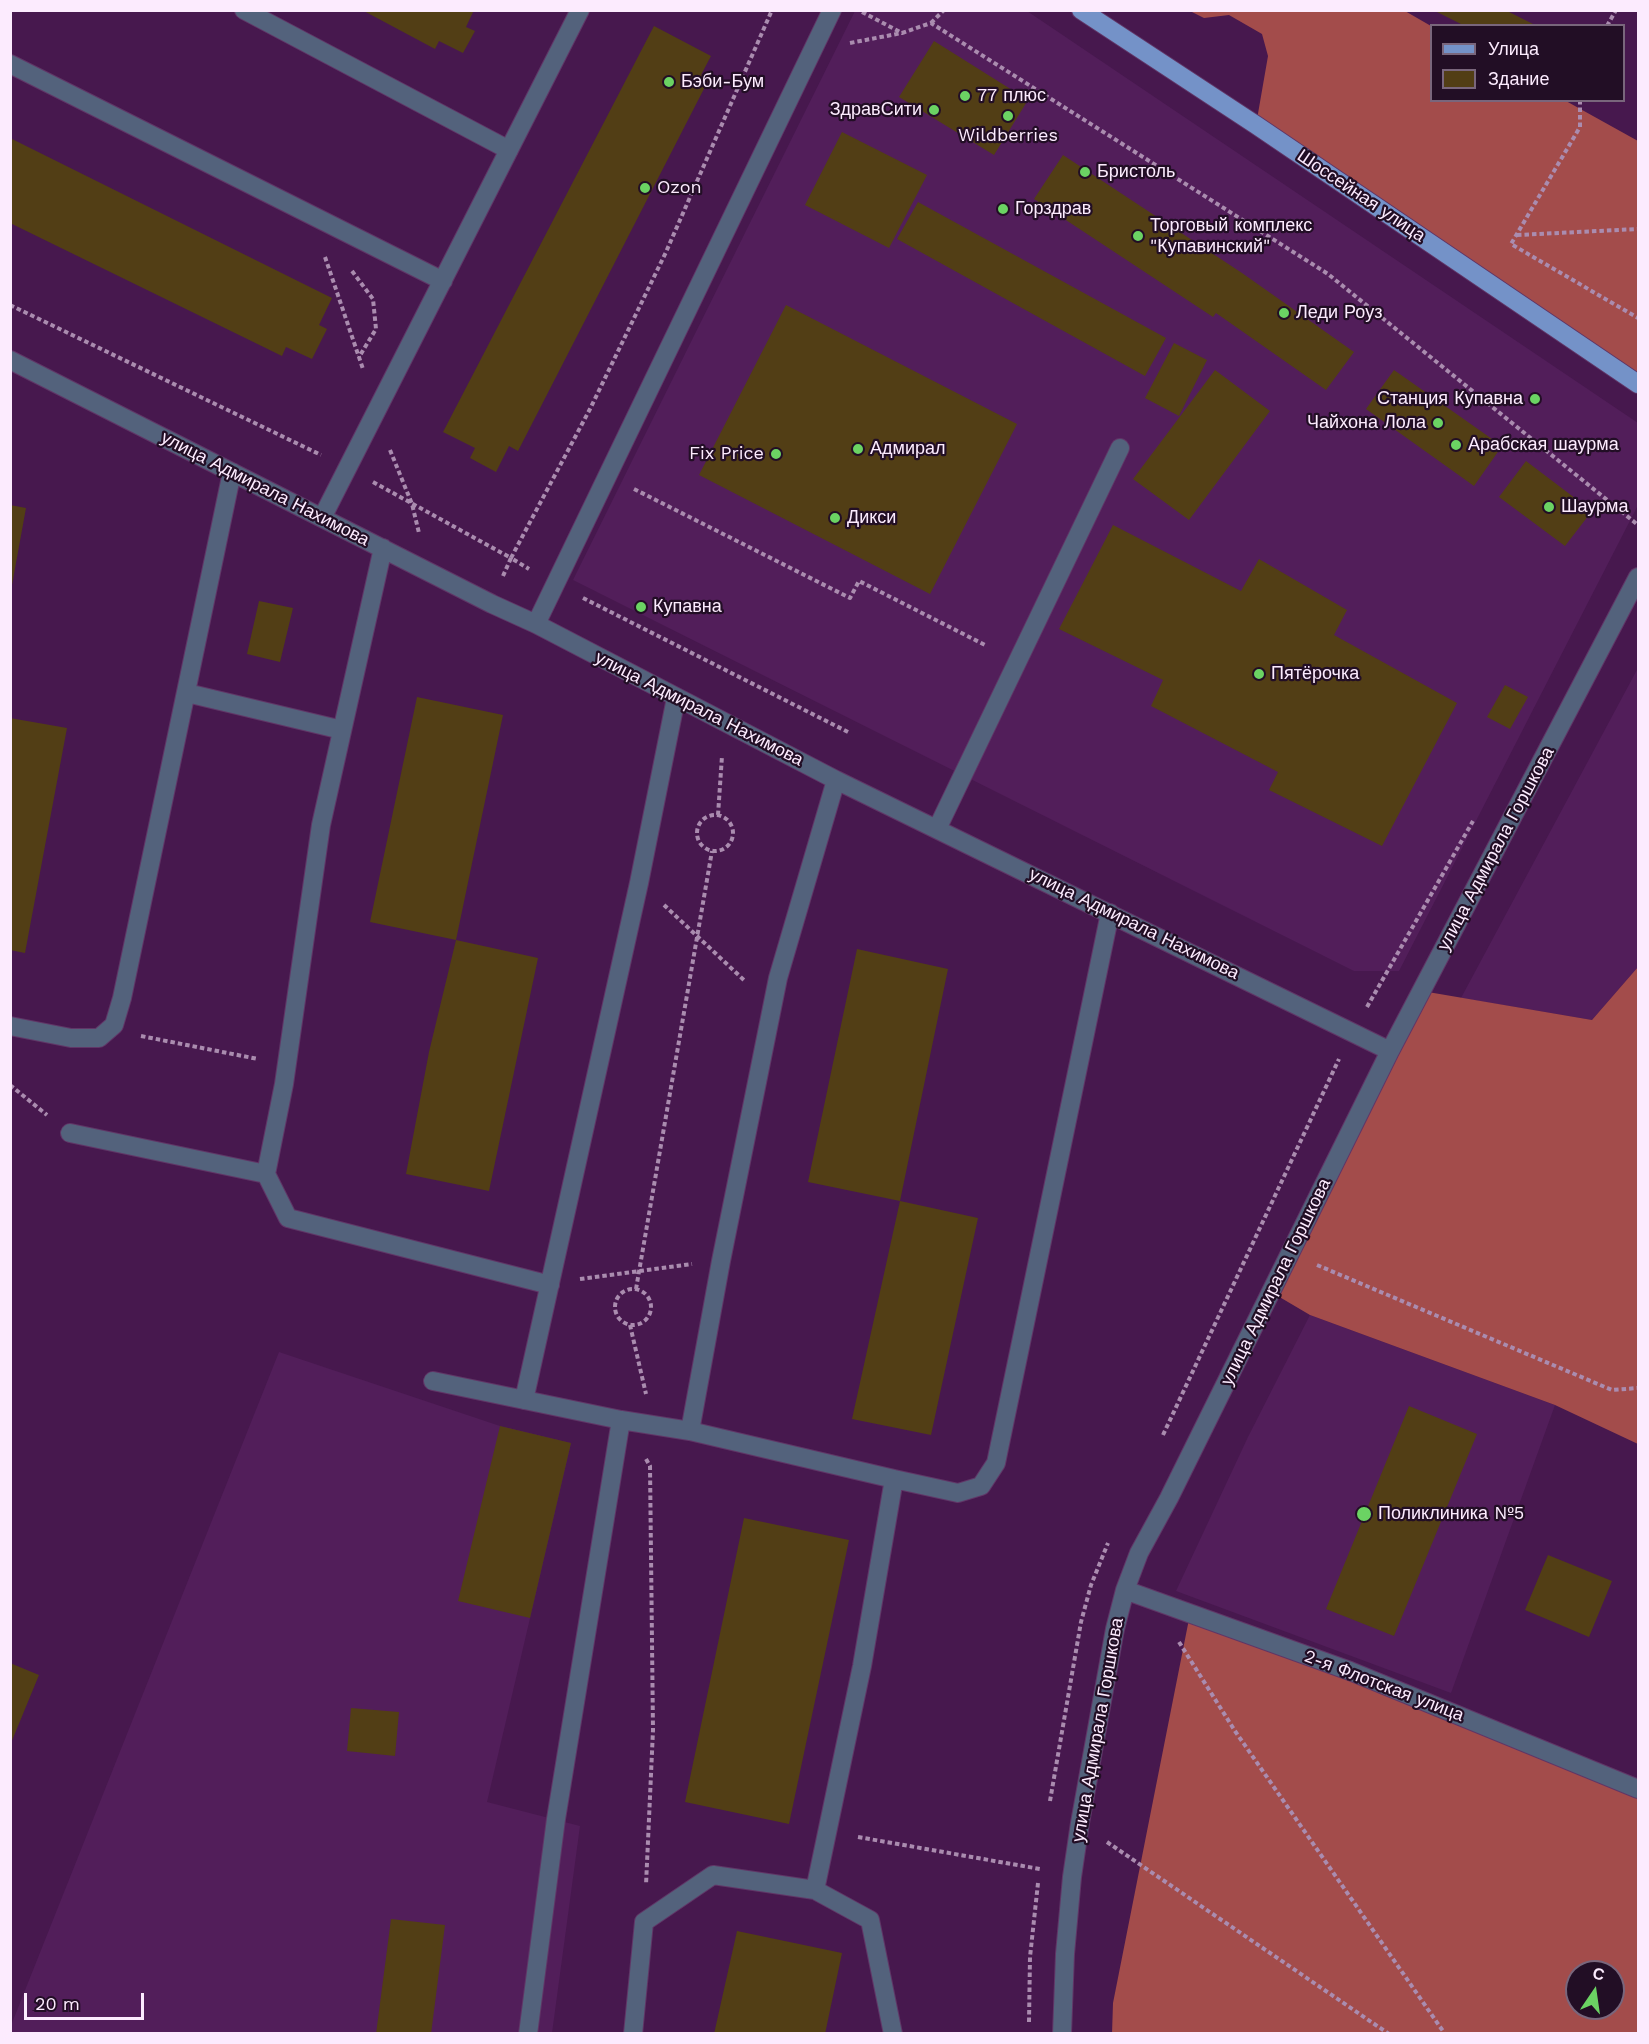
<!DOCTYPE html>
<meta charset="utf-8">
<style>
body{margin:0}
#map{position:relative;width:1649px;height:2044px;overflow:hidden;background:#47184e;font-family:"Work Sans",sans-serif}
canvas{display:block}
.frame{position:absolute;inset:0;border:12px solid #fcebfe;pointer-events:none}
.legend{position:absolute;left:1430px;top:24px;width:195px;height:78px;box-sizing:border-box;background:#220e25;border:2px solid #79667c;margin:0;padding:8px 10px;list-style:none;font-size:18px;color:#fcebfe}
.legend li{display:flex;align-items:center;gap:12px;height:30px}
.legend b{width:30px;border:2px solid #79667c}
.north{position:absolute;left:1565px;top:1960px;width:60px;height:60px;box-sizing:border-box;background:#220e25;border:2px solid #79667c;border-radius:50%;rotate:13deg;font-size:16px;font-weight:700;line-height:24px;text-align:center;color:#fcebfe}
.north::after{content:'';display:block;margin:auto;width:21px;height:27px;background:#6bd363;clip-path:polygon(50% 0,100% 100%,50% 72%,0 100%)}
.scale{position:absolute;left:24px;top:1993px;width:120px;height:27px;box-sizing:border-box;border:3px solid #fcebfe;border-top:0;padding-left:8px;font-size:18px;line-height:21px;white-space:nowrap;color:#fcebfe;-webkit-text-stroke:4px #220e25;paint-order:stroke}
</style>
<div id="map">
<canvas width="1649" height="2044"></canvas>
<div class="frame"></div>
<ul class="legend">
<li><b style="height:8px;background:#7492c8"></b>Улица</li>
<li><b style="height:16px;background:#523e15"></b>Здание</li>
</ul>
<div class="north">С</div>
<div class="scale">20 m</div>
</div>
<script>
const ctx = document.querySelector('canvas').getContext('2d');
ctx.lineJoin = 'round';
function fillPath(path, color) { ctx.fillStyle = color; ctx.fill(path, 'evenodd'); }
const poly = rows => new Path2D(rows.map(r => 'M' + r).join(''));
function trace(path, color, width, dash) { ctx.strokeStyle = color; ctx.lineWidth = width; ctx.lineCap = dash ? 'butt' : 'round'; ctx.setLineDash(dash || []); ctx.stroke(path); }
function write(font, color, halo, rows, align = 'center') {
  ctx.font = font + ' "Work Sans",sans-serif'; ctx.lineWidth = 4.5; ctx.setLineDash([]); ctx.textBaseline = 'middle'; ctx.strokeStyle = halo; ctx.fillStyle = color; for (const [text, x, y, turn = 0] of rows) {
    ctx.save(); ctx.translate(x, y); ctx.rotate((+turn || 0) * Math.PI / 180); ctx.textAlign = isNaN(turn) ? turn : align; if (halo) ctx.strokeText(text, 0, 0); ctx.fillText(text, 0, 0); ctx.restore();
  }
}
const built = poly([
 [855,11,1027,11,1638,423,1638,505,1399,971,1354,971,573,580],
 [1638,668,1638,967,1592,1020,1461,998],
 [1310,1315,1555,1405,1451,1693,1176,1591,1248,1437],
 [279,1352,500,1426,571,1443,487,1802,580,1826,552,2033,11,2034,10,2028]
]);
const forest = poly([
 [1190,11,1405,11,1431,26,1432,100,1566,101,1638,141,1638,384,1256,125,1268,56,1262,34,1229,15,1204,18],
 [1638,967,1638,1444,1555,1405,1310,1315,1271,1292,1422,991,1592,1020],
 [1190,1614,1638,1790,1638,2033,1112,2034,1113,2003],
 [1577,1972,1613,1972,1613,2008,1577,2008]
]);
const building = poly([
 [362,10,474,10,466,27,475,31,463,53,439,41,435,49],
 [1433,10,1505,10,1537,26,1465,26],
 [654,26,711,56,701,75,709,79,518,451,509,446,496,472,470,458,475,448,443,432],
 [934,41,1028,100,994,155,899,97],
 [842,132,927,175,889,248,805,205],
 [10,138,332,298,319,325,327,329,312,359,286,347,282,356,10,223],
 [1063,155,1242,273,1354,352,1326,390,1216,313,1213,317,1034,199],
 [918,202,1166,338,1145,376,897,239],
 [786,305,1017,424,930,594,699,475],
 [1174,343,1207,360,1179,416,1145,398],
 [1215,370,1270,411,1189,520,1133,479],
 [1394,370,1502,446,1474,486,1366,409],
 [1526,461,1592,511,1565,546,1499,497],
 [10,505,26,508,12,585,10,585],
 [1113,525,1241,591,1259,559,1347,610,1334,635,1457,703,1382,846,1269,790,1278,772,1151,706,1163,680,1059,629],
 [259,601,293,608,280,662,247,654],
 [1505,685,1528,697,1510,729,1487,717],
 [417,697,503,715,456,940,370,922],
 [10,718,67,728,25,953,10,950],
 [456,940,538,958,489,1191,406,1174,429,1052],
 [857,949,948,969,900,1201,808,1182],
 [900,1201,978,1218,931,1435,852,1419],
 [1409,1406,1477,1434,1394,1636,1326,1609],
 [500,1426,571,1443,530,1618,458,1601],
 [744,1518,849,1540,789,1824,685,1802],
 [1548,1555,1612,1581,1589,1637,1525,1610],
 [10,1663,39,1675,11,1743,10,1743],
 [351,1708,399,1712,395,1756,347,1751],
 [391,1919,445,1925,431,2034,376,2034],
 [737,1931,842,1953,825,2034,714,2034]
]);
const path = poly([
 [862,12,902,33,931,23,1328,274,1638,525],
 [931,23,944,10],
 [1607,26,1616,10],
 [850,43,902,33],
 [1580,100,1580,127,1511,244,1638,318],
 [1517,235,1638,229],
 [325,257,363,369],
 [352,271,373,299,376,329,359,357],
 [10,305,321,455],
 [390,450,412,504,419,533],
 [373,482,511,558,590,409,666,252,772,10],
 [634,489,850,598,859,581,985,645],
 [503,576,511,558,529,569],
 [583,598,848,732],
 '697 833a18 18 0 1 1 36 0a18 18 0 1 1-36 0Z',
 [718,815,722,756],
 [664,905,746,982],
 [1367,1007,1473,821],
 [141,1036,258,1059],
 [10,1085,47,1115],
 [1317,1265,1612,1390,1638,1388],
 [580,1279,692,1264],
 '615 1307a18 18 0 1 1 36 0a18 18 0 1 1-36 0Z',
 [636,1289,712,851],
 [630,1325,646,1394],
 [1163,1435,1339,1059],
 [646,1459,650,1466,653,1730,646,1885],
 [1179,1642,1235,1731,1445,2034],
 [1050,1801,1081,1622,1091,1585,1108,1543],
 [858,1837,1040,1869],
 [1107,1842,1389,2034],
 [1029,2022,1030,1957,1038,1883]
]);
const minor = poly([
 [244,10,509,150],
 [10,64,443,281],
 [10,360,492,604,536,624,836,780,1390,1051],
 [322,518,580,10],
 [383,548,321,825,284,1084,266,1174,288,1218,550,1285],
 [536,624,832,10],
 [187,693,342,730],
 [937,829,1120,448],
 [10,1026,71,1038,99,1038,114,1025,122,998,232,472],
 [70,1133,266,1174],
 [433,1381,621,1420],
 [524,1400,639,883,676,698],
 [894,1479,958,1493,981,1486,996,1463,1110,913],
 [1125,1590,1350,1671,1638,1789],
 [815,1890,862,1666,894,1479,690,1431,721,1261,778,978,836,780],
 [528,2034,556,1819,621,1420,690,1431],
 [633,2034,644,1922,713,1875,815,1890,870,1920,893,2034],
 [1062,2034,1065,1954,1072,1877,1080,1823,1115,1629,1125,1590,1139,1553,1169,1498,1390,1051,1638,577]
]);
const major = poly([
 [1081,10,1256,125,1638,384]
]);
const markers = [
 [669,82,6,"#6bd363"],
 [965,96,6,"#6bd363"],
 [934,110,6,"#6bd363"],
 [1008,116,6,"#6bd363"],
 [1085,172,6,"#6bd363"],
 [645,188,6,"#6bd363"],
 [1003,209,6,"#6bd363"],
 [1138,236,6,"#6bd363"],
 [1284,313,6,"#6bd363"],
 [1535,399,6,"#6bd363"],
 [1438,423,6,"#6bd363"],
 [1456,445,6,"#6bd363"],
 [858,449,6,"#6bd363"],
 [776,454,6,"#6bd363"],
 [1549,507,6,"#6bd363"],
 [835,518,6,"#6bd363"],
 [641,607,6,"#6bd363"],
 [1259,674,6,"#6bd363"],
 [1364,1514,8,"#6bd363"]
];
const poiNames = [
 ["Бэби-Бум",681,82],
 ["77 плюс",977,96],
 ["ЗдравСити",922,110,"right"],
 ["Wildberries",1008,136,"center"],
 ["Бристоль",1097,172],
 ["Ozon",657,188],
 ["Горздрав",1015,209],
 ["Торговый комплекс",1150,226],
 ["\"Купавинский\"",1150,247],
 ["Леди Роуз",1296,313],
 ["Станция Купавна",1523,399,"right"],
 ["Чайхона Лола",1426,423,"right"],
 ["Арабская шаурма",1468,445],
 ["Адмирал",870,449],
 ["Fix Price",764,454,"right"],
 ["Шаурма",1561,507],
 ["Дикси",847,518],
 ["Купавна",653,607],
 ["Пятёрочка",1271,674],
 ["Поликлиника №5",1378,1514]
];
const streetNames = [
 ["Шоссейная улица",1361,196,34],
 ["улица Адмирала Нахимова",265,489,27],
 ["улица Адмирала Нахимова",699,709,27],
 ["улица Адмирала Горшкова",1496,849,-62],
 ["улица Адмирала Нахимова",1134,924,26],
 ["улица Адмирала Горшкова",1276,1282,-64],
 ["2-я Флотская улица",1384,1686,21],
 ["улица Адмирала Горшкова",1098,1730,-80]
];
fillPath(built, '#521e5a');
fillPath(forest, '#a34c4b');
fillPath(building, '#523e15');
trace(minor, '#603667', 20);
trace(major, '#603667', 20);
trace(path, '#aa8caf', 4, [4.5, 3]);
trace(minor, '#53627c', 18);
trace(major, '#7492c8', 18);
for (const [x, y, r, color] of markers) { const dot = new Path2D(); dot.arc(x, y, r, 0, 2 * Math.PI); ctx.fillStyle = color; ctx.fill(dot); trace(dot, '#220e25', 2); }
write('18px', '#fcebfe', '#220e25', poiNames, 'left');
write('18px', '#fcebfe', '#220e25', streetNames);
</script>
